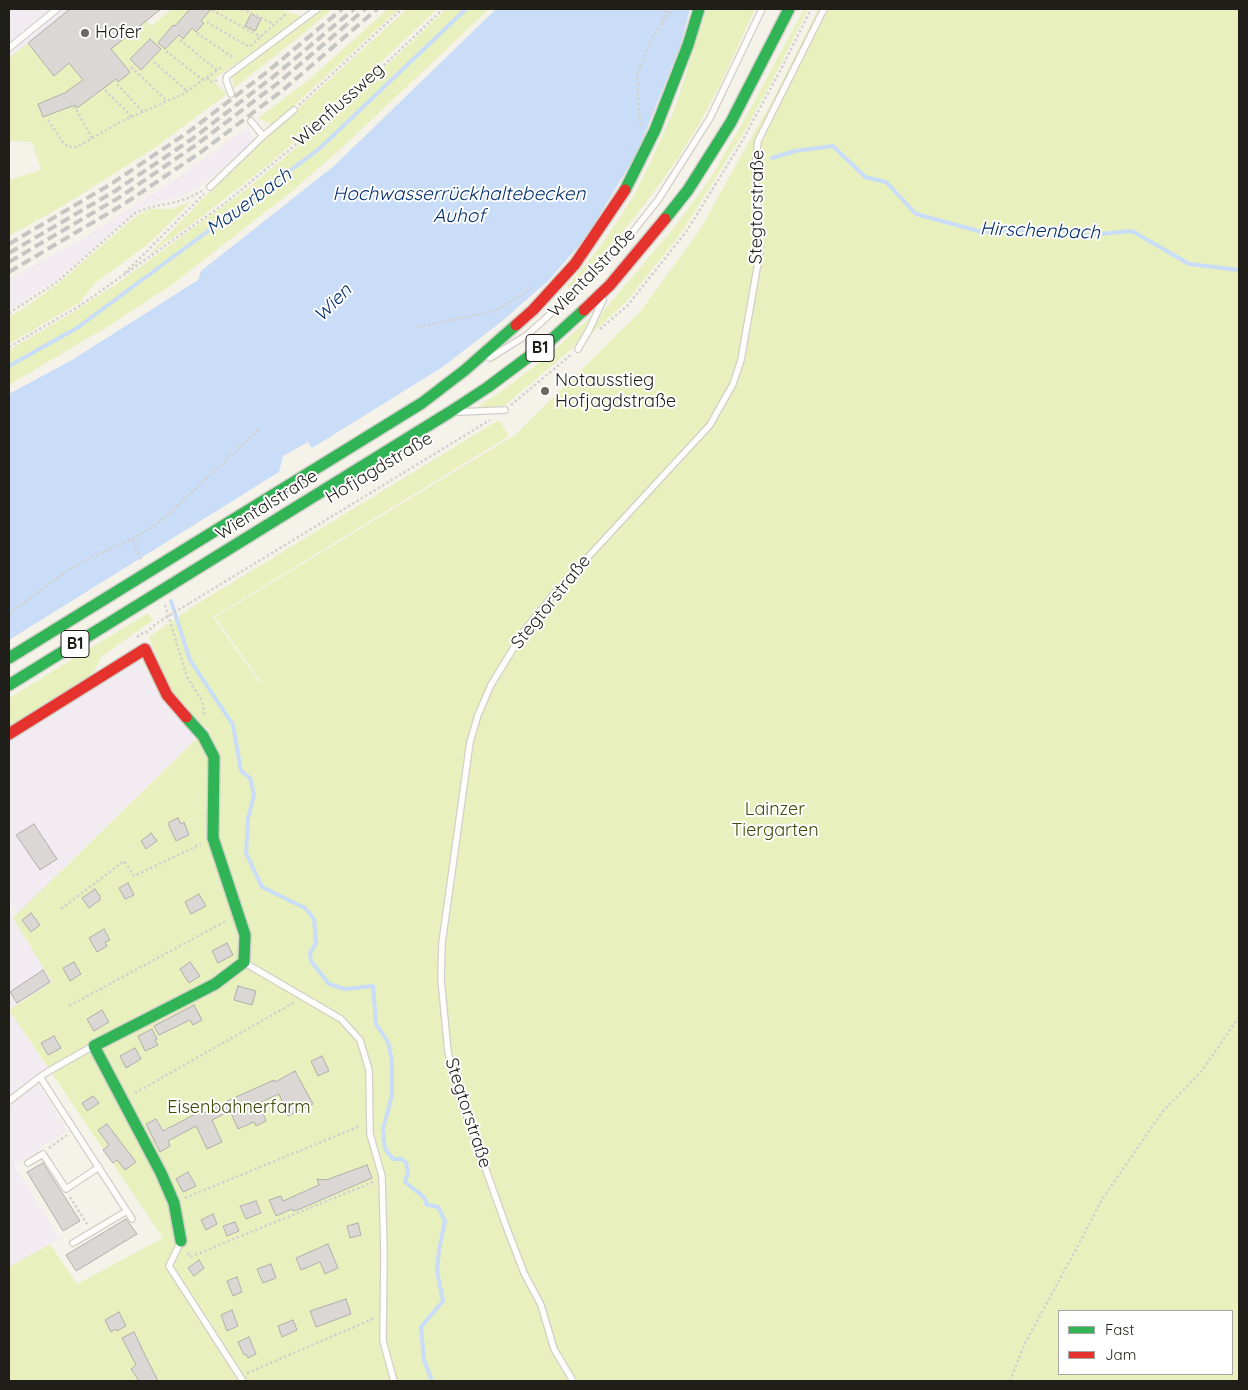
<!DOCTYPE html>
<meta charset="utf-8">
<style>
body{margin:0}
#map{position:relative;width:1248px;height:1390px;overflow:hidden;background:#f5f2ea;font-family:Quicksand,sans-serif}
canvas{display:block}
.frame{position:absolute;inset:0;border:10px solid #201e18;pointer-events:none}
.legend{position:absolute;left:1058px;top:1310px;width:175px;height:65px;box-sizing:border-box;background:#fff;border:1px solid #a6a5a3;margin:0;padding:6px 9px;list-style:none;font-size:15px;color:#201e18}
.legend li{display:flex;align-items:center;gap:10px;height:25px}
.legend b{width:25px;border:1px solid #a6a5a3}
</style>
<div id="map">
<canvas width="1248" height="1390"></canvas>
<div class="frame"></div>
<ul class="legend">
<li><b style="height:6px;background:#30b455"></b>Fast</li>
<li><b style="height:6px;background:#e5322d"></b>Jam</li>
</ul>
</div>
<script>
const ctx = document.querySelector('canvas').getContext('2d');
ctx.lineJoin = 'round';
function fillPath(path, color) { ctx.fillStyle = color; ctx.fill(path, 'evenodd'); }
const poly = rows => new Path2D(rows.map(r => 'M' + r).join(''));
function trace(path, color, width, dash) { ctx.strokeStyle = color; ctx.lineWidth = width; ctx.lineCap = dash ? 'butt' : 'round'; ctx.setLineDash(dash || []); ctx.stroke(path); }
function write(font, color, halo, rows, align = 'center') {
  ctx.font = font + ' Quicksand,sans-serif'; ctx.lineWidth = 4; ctx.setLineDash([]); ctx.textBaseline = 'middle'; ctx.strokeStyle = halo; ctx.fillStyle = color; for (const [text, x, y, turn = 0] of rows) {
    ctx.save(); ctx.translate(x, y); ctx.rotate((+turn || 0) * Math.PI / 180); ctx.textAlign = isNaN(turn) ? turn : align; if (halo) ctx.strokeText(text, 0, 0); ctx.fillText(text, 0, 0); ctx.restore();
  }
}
const industrial = poly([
 [9,9,161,9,79,75,54,76,28,43,9,58],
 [249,126,253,142,230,163,193,191,181,197,150,204,137,210,56,280,9,310,9,279,82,239,176,179],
 [139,660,165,706,191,731,194,741,18,915,9,899,9,740],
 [9,910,53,982,9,1010],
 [9,1010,47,1068,34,1077,67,1131,14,1165,59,1239,9,1267]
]);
const green = poly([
 [172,9,279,9,303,17,214,79,215,83,227,94,153,149,61,207,9,236,9,180,41,170,32,142,9,141,9,58,28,43,55,76,69,63,146,20,151,26],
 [322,9,332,9,309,29,234,88,232,76],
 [388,9,399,9,273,125,258,118,306,82],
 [407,9,437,9,322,118,270,163,196,221,148,255,234,167],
 [446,9,489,9,345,145,291,192,173,284,107,327,9,385,9,350,70,314,118,283,244,191,303,142,366,85],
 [707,9,755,9,723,79,701,121,677,160,650,197,626,228,569,289,567,286,596,252,618,221,638,188,675,108],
 [804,9,808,9,771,83,745,130,682,232,625,303,587,338,605,309,673,229,710,179,748,113],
 [818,9,1239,9,1239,1381,9,1381,9,1267,50,1244,77,1284,163,1238,9,1010,52,982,13,918,194,741,210,730,198,722,170,689,149,637,194,606,499,420,509,436,213,617,259,682,260,681,215,617,515,435,640,312,699,231,772,101],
 [1059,1311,1232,1311,1232,1374,1059,1374],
 [192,201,147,245,96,282,79,303,9,344,9,317,23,309,60,282,136,216,151,209,172,209],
 [592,316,575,346,504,406,476,408,506,388,544,359],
 [148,613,153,620,101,657,89,681,9,727,9,698]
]);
const water = poly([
 [496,9,690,9,681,44,637,153,586,237,548,281,501,322,441,368,312,448,308,442,283,456,279,472,9,640,9,394,72,360,198,280,201,271,334,166]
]);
const stream = poly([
 [772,158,795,151,833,146,865,177,886,182,916,214,982,232,1057,228,1076,236,1132,231,1189,264,1239,270],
 [9,366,77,328,319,149,466,9],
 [171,601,190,660,233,725,241,771,250,778,254,795,248,818,246,853,262,887,305,908,314,919,316,943,310,953,311,961,329,984,345,989,373,986,376,1024,388,1042,392,1061,392,1095,383,1129,385,1149,393,1159,402,1159,406,1163,408,1172,405,1182,424,1197,427,1205,438,1207,445,1221,439,1250,437,1271,443,1301,421,1327,424,1360,432,1381]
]);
const building = poly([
 [70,9,161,9,111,49,130,72,126,76,118,82,116,79,77,108,75,105,43,117,38,104,67,92,67,91,83,80,69,63,54,76,28,43,70,9],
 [190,9,211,9,201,21,204,23,196,32,192,28,183,39,179,35,165,49,158,43,173,25,175,26,190,9],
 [251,14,261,19,255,31,245,26,251,14],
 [150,39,161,49,141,70,130,59,150,39],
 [178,818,181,824,184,822,189,835,176,841,169,826,169,822,178,818],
 [34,824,57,859,40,870,16,835,34,824],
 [151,833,157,841,146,849,141,841,151,833],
 [128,883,134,895,125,899,119,888,128,883],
 [95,889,100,896,100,900,89,908,82,898,95,889],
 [199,894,206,906,191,914,185,902,199,894],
 [31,913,40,925,31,932,22,920,31,913],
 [104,929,110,940,105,942,107,946,97,952,89,938,104,929],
 [227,943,233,955,218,963,212,951,227,943],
 [74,962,81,974,70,981,63,968,74,962],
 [190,962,200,976,189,983,180,969,190,962],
 [43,970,50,982,17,1003,10,992,43,970],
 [238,986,256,991,252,1005,234,1000,238,986],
 [194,1005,202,1020,193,1025,190,1020,159,1035,154,1026,194,1005],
 [102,1010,109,1022,94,1031,87,1019,102,1010],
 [152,1029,157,1039,155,1040,158,1045,145,1051,138,1036,152,1029],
 [54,1036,61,1048,48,1055,41,1043,54,1036],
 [135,1048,141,1059,126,1068,120,1056,135,1048],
 [322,1056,329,1071,318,1076,311,1061,322,1056],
 [295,1071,313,1104,288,1116,279,1094,259,1103,266,1121,256,1126,254,1122,238,1129,230,1111,212,1120,222,1142,207,1149,196,1126,168,1141,170,1146,160,1152,146,1124,156,1119,163,1131,203,1110,205,1113,227,1101,274,1080,275,1082,295,1071],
 [93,1096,99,1103,87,1111,82,1103,93,1096],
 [107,1124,136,1162,125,1170,117,1160,113,1163,103,1150,109,1145,98,1130,107,1124],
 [43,1163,80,1221,63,1231,27,1172,43,1163],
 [367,1165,372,1178,300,1209,293,1211,292,1209,276,1216,269,1200,281,1196,283,1201,319,1185,317,1179,326,1180,367,1165],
 [188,1172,196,1186,183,1192,176,1179,188,1172],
 [256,1201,261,1213,246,1219,240,1206,256,1201],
 [213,1214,217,1224,206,1230,201,1220,213,1214],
 [126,1219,137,1234,76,1271,66,1255,126,1219],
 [235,1222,239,1231,227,1236,223,1226,235,1222],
 [358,1223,361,1235,350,1238,347,1226,358,1223],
 [328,1244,338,1268,325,1274,320,1262,301,1270,296,1258,328,1244],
 [199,1260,204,1268,194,1276,188,1268,199,1260],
 [271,1264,276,1278,263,1283,257,1269,271,1264],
 [237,1277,242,1292,233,1296,227,1281,237,1277],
 [346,1299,351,1314,316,1327,310,1311,346,1299],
 [232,1310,238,1326,227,1331,221,1315,232,1310],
 [119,1312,126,1326,117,1331,116,1329,111,1332,105,1320,119,1312],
 [293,1320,297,1330,282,1337,278,1326,293,1320],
 [134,1332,143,1351,158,1381,139,1381,131,1369,136,1365,122,1338,134,1332],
 [249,1337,256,1354,248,1358,246,1354,244,1355,238,1342,249,1337]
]);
const path = poly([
 [242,9,274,24],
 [212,10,261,37],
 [207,22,249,47],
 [662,22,667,9],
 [197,33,234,58],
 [180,40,217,70],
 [250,46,286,14],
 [166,51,203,80],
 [154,62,187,91],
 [131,67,167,101],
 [207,78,210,82,218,80],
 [117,84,143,112],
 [105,90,132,117],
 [67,98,77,111,92,138],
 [299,105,402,9],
 [48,120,62,141,68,147,77,147,120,122,183,94,222,67],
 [640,125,637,76,651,39,672,9],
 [125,273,204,194],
 [9,313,57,282,135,213,151,207,172,203,188,198,202,191],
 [418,327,494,311,525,293,533,286],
 [600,329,627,306,686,232,741,143,781,69,811,9],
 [9,347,81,305,224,204,335,112,443,9],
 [511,405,572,354],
 [132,539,141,559],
 [190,603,490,420],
 [165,605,187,677,202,701,205,716],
 [9,614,68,570,98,554,132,539,158,524,260,428],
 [146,633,157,623],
 [137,637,146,631],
 [61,909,124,861,134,876,201,844],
 [69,1006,226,921],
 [135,1093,295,1002],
 [49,1148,67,1135],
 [70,1197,87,1224],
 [185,1198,360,1126],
 [188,1253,190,1257,373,1182],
 [247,1373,375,1318],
 [1010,1381,1025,1343,1080,1242,1101,1201,1163,1111,1201,1072,1239,1017]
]);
const lane = poly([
 [9,48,57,9],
 [231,94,226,80,227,76,317,9],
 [251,121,263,136],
 [210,187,263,136,294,110],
 [578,349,589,330,603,300],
 [490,358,527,335,557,308,631,234,658,200,710,118,762,9],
 [459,412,505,410],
 [245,963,341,1019,360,1040,369,1070,370,1134,382,1176,384,1254,383,1341,394,1381],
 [93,1046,49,1071,40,1077,132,1219],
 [9,1101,40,1077],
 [28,1163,43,1154,66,1189,99,1167],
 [181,1241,169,1266,243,1381],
 [73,1243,127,1211],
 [573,1381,554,1349,541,1305,524,1273,506,1226,457,1089,448,1052,441,979,442,943,470,742,478,715,491,685,524,631,553,595,710,425,733,384,741,360,760,251,755,166,758,141,824,9]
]);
const fast = poly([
 [625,190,655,130,688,45,699,9],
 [665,219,688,190,731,122,789,9],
 [9,658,422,403,465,370,516,325],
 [9,685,450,412,488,387,551,340,584,310],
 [181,1241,174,1203,161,1173,94,1046,215,984,244,962,245,935,213,838,214,757,203,736,186,717]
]);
const jam = poly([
 [584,310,610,285,665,219],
 [516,325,533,310,575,264,625,190],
 [9,734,145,649,167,695,186,717]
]);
const rail = poly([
 [9,244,111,184,187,133,267,72,342,9],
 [9,253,115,191,192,139,273,77,354,9],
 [9,262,120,197,196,145,278,83,365,9],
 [9,272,124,204,201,152,283,90,377,9]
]);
const pathBridge = poly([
 [157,623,190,603]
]);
const markers = [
 [85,33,5,"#6b6862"],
 [545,391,5,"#6b6862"]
];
const shields = [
 [540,348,28],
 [75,644,28]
];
const shieldNames = [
 ["B1",540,348],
 ["B1",75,644]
];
const poiNames = [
 ["Hofer",95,33],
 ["Notausstieg",555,381],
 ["Hofjagdstraße",555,402]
];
const streetNames = [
 ["Wienflussweg",339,105,-42],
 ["Stegtorstraße",757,207,-89],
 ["Wientalstraße",592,273,-46],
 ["Hofjagdstraße",379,468,-31],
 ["Wientalstraße",267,505,-32],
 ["Stegtorstraße",551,602,-51],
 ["Stegtorstraße",468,1113,72]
];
const parkNames = [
 ["Lainzer",775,810],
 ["Tiergarten",775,831],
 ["Eisenbahnerfarm",239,1108]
];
const waterNames = [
 ["Hochwasserrückhaltebecken",459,194],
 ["Auhof",459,216],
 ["Mauerbach",249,202,-36],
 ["Hirschenbach",1040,231,2],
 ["Wien",333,303,-45]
];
fillPath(industrial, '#f3ebf2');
fillPath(green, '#e8f1be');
fillPath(water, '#c9dcf8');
trace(stream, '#c9dcf8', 4);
fillPath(building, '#dbd7d5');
trace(building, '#b2aeac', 1);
trace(lane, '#d1cfc8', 8);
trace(fast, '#d1cfc8', 14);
trace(jam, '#d1cfc8', 14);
trace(path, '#d2d1cd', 2.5, [2.5, 2.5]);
trace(lane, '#fefdfc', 5.5);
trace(fast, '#30b455', 11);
trace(jam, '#e5322d', 11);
trace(rail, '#c5c5c3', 4, [10, 5]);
trace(pathBridge, '#d2d1cd', 2.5, [2.5, 2.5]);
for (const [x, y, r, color] of markers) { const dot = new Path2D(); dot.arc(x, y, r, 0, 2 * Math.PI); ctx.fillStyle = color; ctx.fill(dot); trace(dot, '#fff', 2); }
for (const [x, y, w] of shields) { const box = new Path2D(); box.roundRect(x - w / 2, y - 13.5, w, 27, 4); ctx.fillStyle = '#fff'; ctx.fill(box); trace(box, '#201e18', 1); }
write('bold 16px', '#201e18', null, shieldNames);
write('18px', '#201e18', '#fff', poiNames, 'left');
write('18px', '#201e18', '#fff', streetNames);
write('18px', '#404b09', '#fff', parkNames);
write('italic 19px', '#05306c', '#fff', waterNames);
</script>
